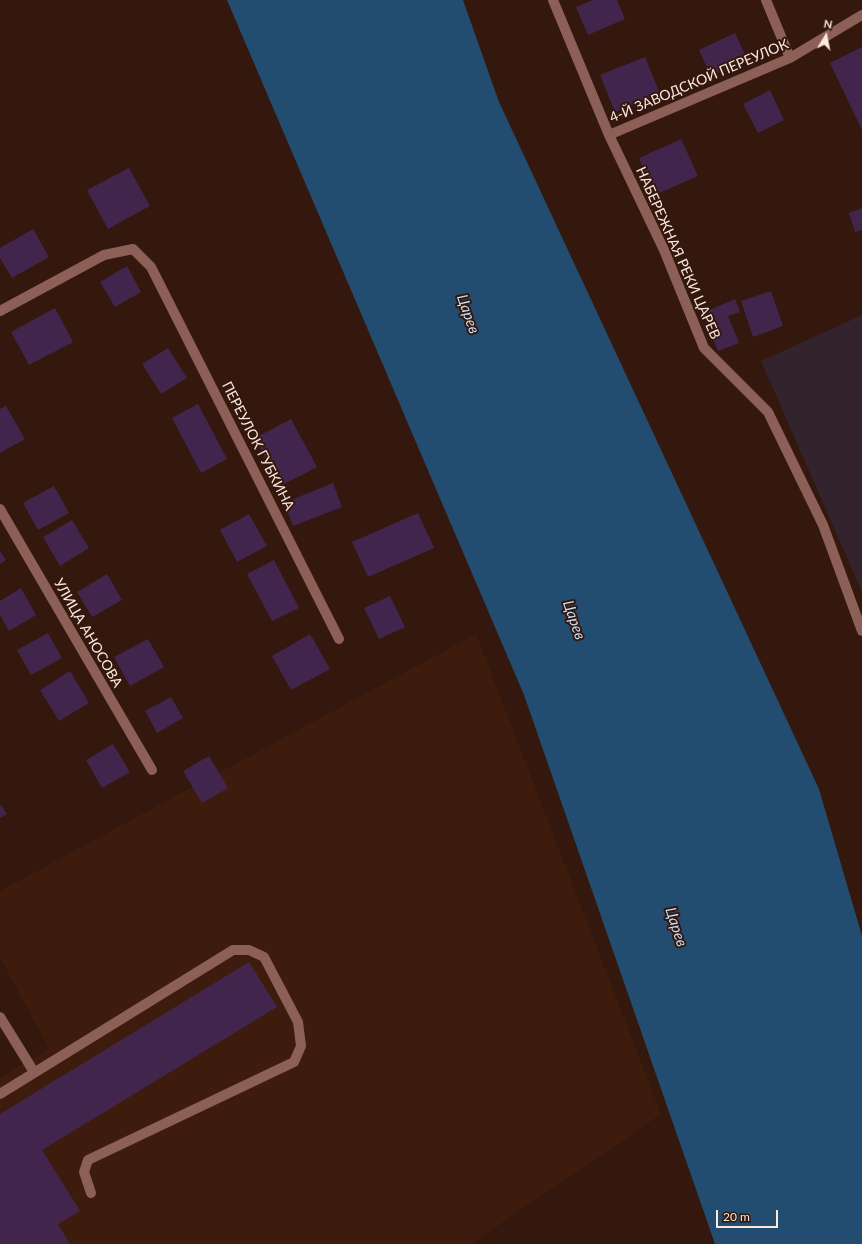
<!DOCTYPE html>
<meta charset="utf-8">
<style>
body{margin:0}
#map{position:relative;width:862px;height:1244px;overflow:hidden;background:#34180d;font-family:Lato,sans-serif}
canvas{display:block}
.north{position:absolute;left:806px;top:16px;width:40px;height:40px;-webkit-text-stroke:3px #34180d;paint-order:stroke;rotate:10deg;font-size:11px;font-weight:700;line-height:16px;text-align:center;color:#fbe7df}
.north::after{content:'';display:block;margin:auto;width:14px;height:18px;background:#fbe7df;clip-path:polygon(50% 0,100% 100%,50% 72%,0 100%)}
.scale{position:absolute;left:716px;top:1210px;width:62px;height:18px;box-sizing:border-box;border:2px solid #fbe7df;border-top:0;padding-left:5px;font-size:12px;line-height:14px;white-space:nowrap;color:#fbe7df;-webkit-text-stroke:3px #34180d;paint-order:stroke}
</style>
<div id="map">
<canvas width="862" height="1244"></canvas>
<div class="north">N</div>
<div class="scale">20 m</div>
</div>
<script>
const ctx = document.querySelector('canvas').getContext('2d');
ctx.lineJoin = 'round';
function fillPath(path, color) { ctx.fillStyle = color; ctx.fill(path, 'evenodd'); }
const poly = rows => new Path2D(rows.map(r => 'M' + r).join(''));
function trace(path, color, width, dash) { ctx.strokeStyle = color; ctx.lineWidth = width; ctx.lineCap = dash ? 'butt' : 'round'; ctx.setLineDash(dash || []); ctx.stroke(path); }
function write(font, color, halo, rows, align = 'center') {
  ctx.font = font + ' Lato,sans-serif'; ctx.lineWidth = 4; ctx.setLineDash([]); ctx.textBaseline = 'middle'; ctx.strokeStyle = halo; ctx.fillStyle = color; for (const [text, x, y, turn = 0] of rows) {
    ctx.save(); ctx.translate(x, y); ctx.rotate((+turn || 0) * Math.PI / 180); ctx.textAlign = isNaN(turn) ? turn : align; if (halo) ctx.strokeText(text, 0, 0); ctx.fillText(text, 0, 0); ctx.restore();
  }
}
const commercial = poly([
 [862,315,862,592,761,361]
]);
const built = poly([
 [476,634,661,1114,471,1244,0,1244,0,1078,49,1048,0,958,0,891]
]);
const water = poly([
 [227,0,463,0,499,102,819,789,862,936,862,1244,715,1244,524,695]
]);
const building = poly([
 [593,0,617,0,625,19,588,35,576,7],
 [735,33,747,59,711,76,699,50],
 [862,47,862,130,830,63],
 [645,57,660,94,615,112,600,75],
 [770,90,784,120,758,133,743,104],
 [681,139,698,176,655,195,639,158],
 [129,168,150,206,108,229,87,190],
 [862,208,862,230,855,232,849,213],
 [33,229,49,257,12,278,0,258,0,248],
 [127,266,141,292,115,307,100,282],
 [771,291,783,326,753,337,741,301],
 [735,299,740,312,728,316,739,343,718,351,702,313],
 [55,308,73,342,29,365,11,332],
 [168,348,187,378,161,394,142,364],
 [198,404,227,459,201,473,172,418],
 [6,406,25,439,0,453,0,409],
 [291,419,317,467,280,486,255,438],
 [333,483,342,507,293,526,284,503],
 [54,486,69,513,38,530,23,503],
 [418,513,434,548,368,577,352,542],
 [249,514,267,546,237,562,220,530],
 [72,520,89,548,60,566,43,537],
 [0,551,6,560,0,564],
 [274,560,299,608,272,621,247,574],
 [107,574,122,600,92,617,77,592],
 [21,588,36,615,9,631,0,615,0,601],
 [390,596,405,627,379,639,364,608],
 [48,633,62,658,31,675,17,650],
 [310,634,330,669,291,690,272,656],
 [148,639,164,667,130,686,114,657],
 [70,671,89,703,59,721,40,690],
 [171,697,183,718,157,733,145,711],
 [113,744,130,772,102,788,86,760],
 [209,756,228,788,202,803,183,771],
 [0,804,7,814,0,818],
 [249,962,277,1007,42,1150,80,1211,58,1224,70,1244,0,1244,0,1114]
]);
const minor = poly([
 [553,0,609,135,664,250,704,348,768,412,823,525,862,631],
 [766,0,790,58],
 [609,135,790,58,862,15],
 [0,311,104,255,133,249,151,267,339,639],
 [0,509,152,770],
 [0,1017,34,1072],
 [0,1094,233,950,249,950,264,957,298,1022,301,1046,294,1062,88,1160,84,1172,91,1193]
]);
const streetNames = [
 ["4-Й ЗАВОДСКОЙ ПЕРЕУЛОК",699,81,-23],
 ["НАБЕРЕЖНАЯ РЕКИ ЦАРЕВ",678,253,66],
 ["ПЕРЕУЛОК ГУБКИНА",258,446,63],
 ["УЛИЦА АНОСОВА",88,633,60]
];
const waterNames = [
 ["Царев",468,314,71],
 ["Царев",574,620,71],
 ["Царев",676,927,72]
];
fillPath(commercial, '#33232d');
fillPath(built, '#3e1c0d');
fillPath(water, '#234d70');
fillPath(building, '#42254d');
trace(minor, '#8c5f57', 10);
write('14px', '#fbe7df', '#34180d', streetNames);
write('italic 15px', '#c4ddf4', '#34180d', waterNames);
</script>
